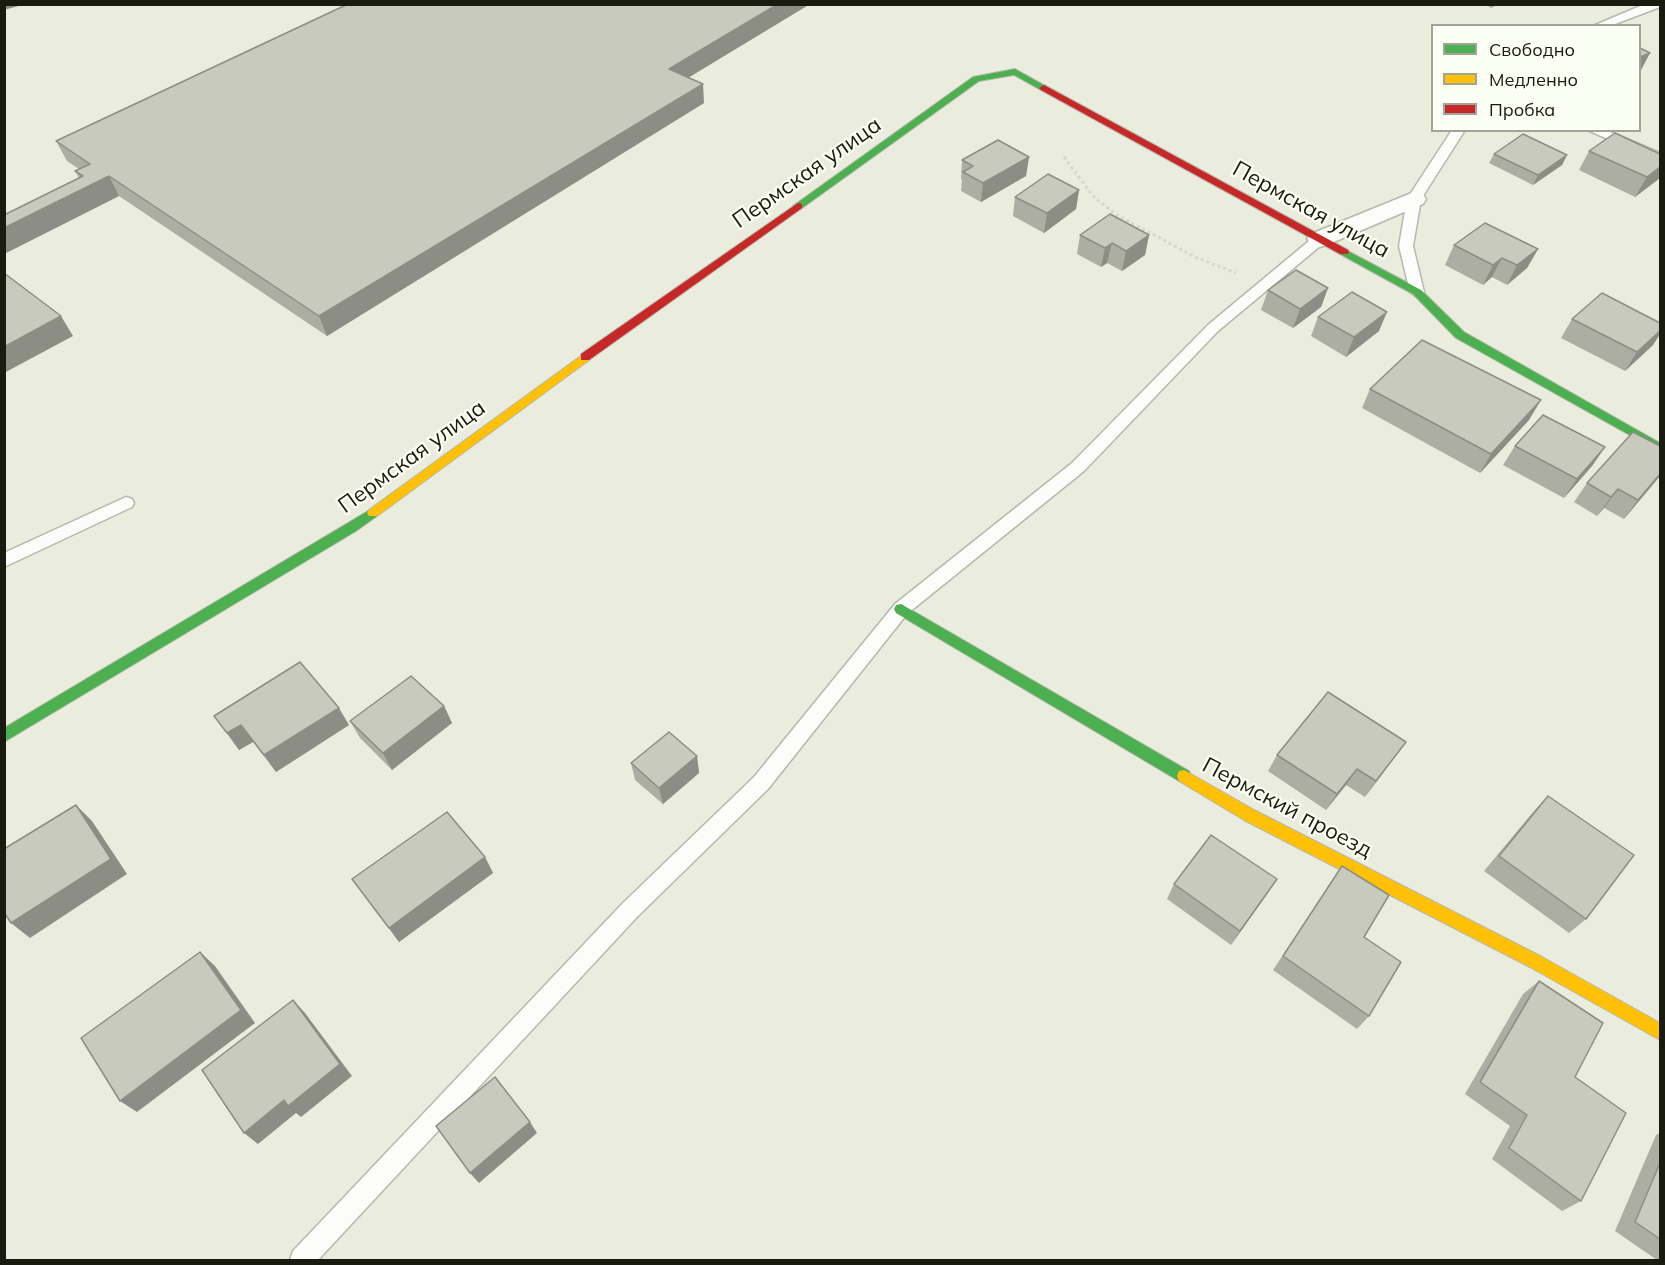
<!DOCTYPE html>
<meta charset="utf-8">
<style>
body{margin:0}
#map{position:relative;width:1665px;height:1265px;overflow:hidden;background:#eaeddd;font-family:Mulish,sans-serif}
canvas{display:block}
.frame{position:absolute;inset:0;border:6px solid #191b11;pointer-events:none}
.legend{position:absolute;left:1431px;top:24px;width:210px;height:108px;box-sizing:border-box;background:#fcfff3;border:2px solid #a1a499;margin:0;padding:8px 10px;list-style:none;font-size:18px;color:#191b11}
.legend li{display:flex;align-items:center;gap:12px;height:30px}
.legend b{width:30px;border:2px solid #a1a499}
</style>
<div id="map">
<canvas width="1665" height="1265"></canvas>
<div class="frame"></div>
<ul class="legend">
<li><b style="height:8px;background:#4caf50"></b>Свободно</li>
<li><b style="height:8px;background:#ffc107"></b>Медленно</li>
<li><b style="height:8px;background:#c62828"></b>Пробка</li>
</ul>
</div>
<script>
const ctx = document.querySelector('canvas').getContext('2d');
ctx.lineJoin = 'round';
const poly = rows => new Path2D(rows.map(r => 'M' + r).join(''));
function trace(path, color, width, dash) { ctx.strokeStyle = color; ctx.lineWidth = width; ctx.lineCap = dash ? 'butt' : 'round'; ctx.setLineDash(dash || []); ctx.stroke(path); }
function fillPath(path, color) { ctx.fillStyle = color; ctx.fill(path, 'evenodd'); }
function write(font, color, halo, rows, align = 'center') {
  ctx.font = font + ' Mulish,sans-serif'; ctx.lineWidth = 4.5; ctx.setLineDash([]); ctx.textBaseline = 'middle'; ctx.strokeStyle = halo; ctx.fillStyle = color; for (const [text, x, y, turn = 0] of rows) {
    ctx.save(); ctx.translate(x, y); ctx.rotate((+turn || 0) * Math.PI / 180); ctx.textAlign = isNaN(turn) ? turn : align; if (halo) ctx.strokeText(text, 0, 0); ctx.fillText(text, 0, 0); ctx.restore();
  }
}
const path = poly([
 [1064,157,1092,195,1115,214,1197,258,1236,273]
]);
const lane = poly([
 [1645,4,1660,4,1660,7,1610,26,1593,26,1645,4],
 [1452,130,1465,130,1421,199,1413,246,1424,292,1417,297,1410,292,1399,246,1407,199,1452,130],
 [1587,130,1605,130,1660,153,1660,161,1587,130],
 [1320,235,1325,236,1327,239,1325,242,1218,331,1084,471,907,614,768,789,637,917,318,1260,290,1260,293,1251,623,903,754,777,895,604,1072,463,1208,325,1315,236,1320,235],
 [126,497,132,499,134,503,132,507,4,567,4,553,126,497]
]);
const street = poly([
 [1414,192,1423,194,1426,199,1423,204,1329,244,1320,247,1311,244,1307,239,1311,234,1414,192]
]);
const fast = poly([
 [1015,69,1049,88,1041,90,1014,75,979,81,802,208,798,209,793,206,973,77,1015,69],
 [1344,249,1421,290,1464,332,1660,443,1660,452,1456,338,1413,294,1340,254,1339,252,1344,249],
 [373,508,377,510,379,513,377,516,356,531,4,742,4,728,373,508],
 [901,604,1189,771,1191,776,1189,781,1184,782,1179,781,896,613,894,609,896,605,901,604]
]);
const slow = poly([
 [585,353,591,357,589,360,377,516,369,516,367,513,369,510,585,353],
 [1184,770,1254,810,1542,957,1660,1023,1660,1040,1530,967,1244,820,1179,781,1177,776,1179,771,1184,770]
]);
const jam = poly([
 [1044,85,1348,250,1349,252,1348,254,1340,254,1041,90,1039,88,1044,85],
 [798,203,802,204,802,208,589,360,581,360,581,354,798,203]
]);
const wall = poly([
 [348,4,810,4,688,78,704,103,327,336,119,196,4,254,4,215,79,178,75,171,79,169,67,161,56,141],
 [1485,4,1499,4,1491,8],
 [1589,151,1660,178,1635,197,1579,170],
 [1494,154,1567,155,1562,165,1533,185,1489,163],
 [1029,157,1026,176,981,202,961,191,962,180,961,179,962,160],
 [1079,190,1076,209,1044,233,1013,216,1015,197],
 [1080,235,1149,235,1145,255,1122,271,1107,263,1101,267,1077,254],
 [1454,245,1538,249,1527,268,1507,285,1492,277,1483,285,1445,265],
 [1328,288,1321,307,1293,328,1261,310,1268,290],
 [1318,317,1379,331,1346,357,1311,336],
 [1572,319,1660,323,1660,334,1653,345,1625,371,1561,338],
 [1370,389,1529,420,1480,473,1362,408],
 [1515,446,1605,447,1592,466,1564,498,1503,465],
 [1660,476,1624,519,1604,508,1597,516,1574,502,1587,483],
 [444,706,452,723,392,770,360,738,350,721],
 [214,716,349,725,276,772,253,742,239,750],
 [1406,742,1365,797,1346,785,1326,810,1268,771,1277,755],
 [697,756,699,773,663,804,635,780,631,763],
 [1548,796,1586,919,1569,933,1484,871,1533,812],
 [485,857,493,873,399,942,352,879],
 [1342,866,1369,1016,1357,1029,1273,970],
 [1174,884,1267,894,1231,945,1167,899],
 [1539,981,1575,1077,1581,1201,1562,1211,1492,1159,1510,1126,1465,1094,1523,994],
 [1660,1133,1660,1260,1657,1260,1615,1231,1656,1135]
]);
const shadedWall = poly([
 [4,4,26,4,4,10],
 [778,4,810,4,671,88,669,69],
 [1650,53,1640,72,1640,57],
 [703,84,704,103,327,336,319,316],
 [1567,155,1562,165,1533,185,1538,175],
 [1029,157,1026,176,981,202,983,183],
 [1660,167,1660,178,1635,197,1647,177],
 [109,176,119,196,4,254,4,228],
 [1079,190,1076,209,1044,233,1047,213],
 [1149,235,1145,255,1122,271,1126,251],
 [1112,243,1107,263,1101,267,1105,248],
 [1538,249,1527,268,1507,285,1517,265],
 [1502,258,1492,277,1483,285,1493,265],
 [1328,288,1321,307,1293,328,1300,309],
 [1387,312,1379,331,1346,357,1354,337],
 [61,316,73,336,4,373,4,347],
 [1660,331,1660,334,1653,345,1625,371,1637,352],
 [1541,400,1529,420,1480,473,1491,454],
 [1605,447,1592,466,1564,498,1577,479],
 [1660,474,1660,476,1624,519,1638,500],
 [1618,489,1604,508,1597,516,1611,497],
 [444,706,452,723,392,770,383,753],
 [339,708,349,725,276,772,264,755],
 [241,725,253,742,239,750,227,733],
 [1406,742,1394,758,1365,797,1376,781],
 [697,756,699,773,663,804,659,788],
 [1357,769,1346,785,1326,810,1337,794],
 [76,805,92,821,127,874,30,938,11,923],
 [485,857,493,873,399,942,389,928],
 [1277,879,1267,894,1231,945,1240,931],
 [200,952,215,966,255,1023,137,1112,120,1101],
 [293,1000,305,1013,352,1076,301,1117,296,1113,258,1144,244,1133,284,1100],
 [530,1122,537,1133,479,1183,470,1173]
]);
const building = poly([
 [348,4,778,4,669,69,703,84,319,316,109,176,4,228,4,215,83,176,75,171,90,164,56,141,348,4],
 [1640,48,1650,53,1640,57,1640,48],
 [1615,133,1660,154,1660,167,1647,177,1589,151,1615,133],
 [1523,134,1567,155,1538,175,1494,154,1523,134],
 [998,140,1029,157,983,183,963,172,973,166,962,160,998,140],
 [1048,174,1079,190,1047,213,1015,197,1048,174],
 [1110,214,1149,235,1126,251,1112,243,1105,248,1080,235,1110,214],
 [1485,223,1538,249,1517,265,1502,258,1493,265,1454,245,1485,223],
 [1296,270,1328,288,1300,309,1268,290,1296,270],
 [4,273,61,316,4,347,4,273],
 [1352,292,1387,312,1354,337,1318,317,1352,292],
 [1602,293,1660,323,1660,331,1637,352,1572,319,1602,293],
 [1422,340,1541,400,1491,454,1370,389,1422,340],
 [1543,415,1605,447,1577,479,1515,446,1543,415],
 [1633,432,1660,446,1660,474,1638,500,1618,489,1611,497,1587,483,1633,432],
 [300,662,339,708,264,755,241,725,227,733,214,716,300,662],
 [411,676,444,706,383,753,350,721,411,676],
 [1328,692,1406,742,1376,781,1357,769,1337,794,1277,755,1328,692],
 [669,732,697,756,659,788,631,763,669,732],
 [1548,796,1634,855,1586,919,1499,856,1548,796],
 [76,805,111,859,11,923,4,912,4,849,76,805],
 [447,812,485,857,389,928,352,879,447,812],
 [1211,835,1277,879,1240,931,1174,884,1211,835],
 [1342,866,1389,895,1364,937,1401,962,1369,1016,1283,956,1342,866],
 [200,952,241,1010,120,1101,81,1038,200,952],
 [1539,981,1603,1023,1575,1077,1626,1113,1581,1201,1509,1148,1527,1115,1480,1082,1539,981],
 [293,1000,340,1064,288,1106,284,1100,244,1133,202,1070,293,1000],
 [495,1077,530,1122,470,1173,436,1126,495,1077],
 [1660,1163,1660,1239,1635,1222,1660,1163]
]);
const streetNames = [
 ["Пермская улица",807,173,-35],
 ["Пермская улица",1311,210,29],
 ["Пермская улица",412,457,-36],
 ["Пермский проезд",1287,808,28]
];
trace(lane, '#b5b8ab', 3);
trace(street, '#b5b8ab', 3);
trace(fast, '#b5b8ab', 2);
trace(slow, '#b5b8ab', 2);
trace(jam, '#b5b8ab', 2);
trace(path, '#d6d6d2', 3, [3, 3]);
fillPath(lane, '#fcfcfa');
fillPath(street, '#fcfcfa');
fillPath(fast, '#4caf50');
fillPath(slow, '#ffc107');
fillPath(jam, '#c62828');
fillPath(wall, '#acaea3');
fillPath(shadedWall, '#8c8d85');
fillPath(building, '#c8cabe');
trace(building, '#8c8d85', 1.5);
write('22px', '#191b11', '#fcfff3', streetNames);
</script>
